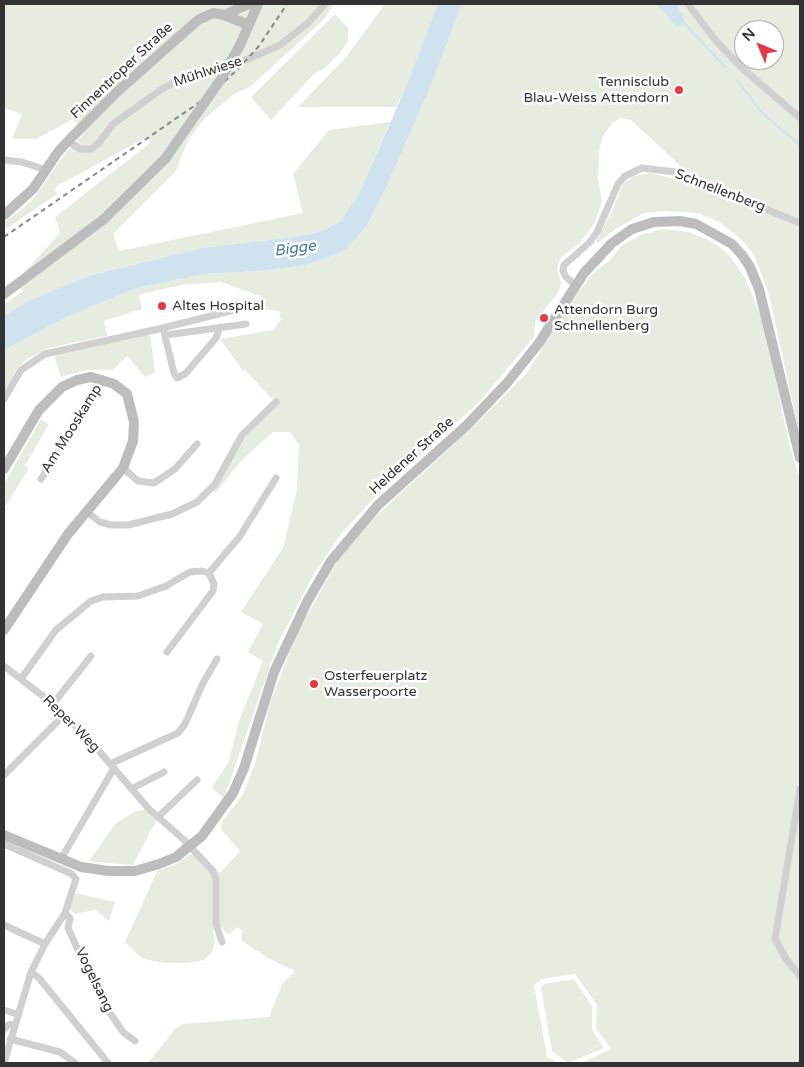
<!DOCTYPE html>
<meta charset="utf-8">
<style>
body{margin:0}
#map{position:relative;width:804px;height:1067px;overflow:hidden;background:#fff;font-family:"Varela Round",sans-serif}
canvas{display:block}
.frame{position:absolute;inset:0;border:5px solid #333;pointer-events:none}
.north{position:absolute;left:734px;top:20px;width:50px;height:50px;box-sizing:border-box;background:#fff;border:1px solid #adadad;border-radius:50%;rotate:315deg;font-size:14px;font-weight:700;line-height:20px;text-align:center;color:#333}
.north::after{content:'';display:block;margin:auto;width:18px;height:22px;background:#e63946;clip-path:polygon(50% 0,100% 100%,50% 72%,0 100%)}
</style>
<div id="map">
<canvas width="804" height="1067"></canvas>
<div class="frame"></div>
<div class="north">N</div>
</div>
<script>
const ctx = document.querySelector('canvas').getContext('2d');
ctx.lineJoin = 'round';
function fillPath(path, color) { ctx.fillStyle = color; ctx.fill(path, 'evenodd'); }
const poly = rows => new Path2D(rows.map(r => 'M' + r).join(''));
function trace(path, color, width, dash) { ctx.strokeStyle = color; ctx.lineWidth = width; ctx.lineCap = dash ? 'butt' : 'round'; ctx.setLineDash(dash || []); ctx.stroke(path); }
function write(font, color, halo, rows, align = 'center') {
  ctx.font = font + ' "Varela Round",sans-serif'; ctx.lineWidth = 5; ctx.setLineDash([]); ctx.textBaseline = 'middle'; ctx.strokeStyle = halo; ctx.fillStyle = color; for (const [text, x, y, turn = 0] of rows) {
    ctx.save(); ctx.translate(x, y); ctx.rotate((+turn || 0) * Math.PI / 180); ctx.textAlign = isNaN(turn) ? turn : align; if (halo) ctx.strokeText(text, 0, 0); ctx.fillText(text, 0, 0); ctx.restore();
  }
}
const green = poly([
 [4,4,334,4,323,20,251,86,233,95,204,119,188,140,176,171,113,234,119,251,303,213,293,174,329,130,390,122,359,194,349,211,341,221,320,232,294,237,202,248,88,276,26,302,4,316,4,305,23,291,16,281,60,233,55,217,150,143,147,137,57,186,55,190,57,194,6,229,4,222,31,202,64,155,85,132,73,119,36,139,12,139,22,114,4,108],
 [385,4,438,4,405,89,396,107,298,107,347,56],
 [462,4,800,4,800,437,769,294,754,255,741,239,719,222,698,213,664,211,644,213,617,228,598,243,596,241,612,211,623,184,633,176,650,173,684,181,689,174,631,120,621,118,613,122,603,136,599,152,598,179,602,202,594,224,579,244,561,257,557,268,561,284,557,294,535,322,534,337,479,402,372,500,341,534,315,572,278,643,224,798,212,788,229,761,239,721,263,661,248,652,263,624,241,612,283,548,297,489,299,445,290,432,273,432,242,460,216,492,208,492,234,448,275,402,245,370,243,371,220,339,273,330,281,320,279,311,259,309,262,297,221,282,181,285,139,295,142,309,104,321,107,336,49,348,27,359,18,367,4,392,4,350,71,315,137,288,203,274,259,271,306,265,332,256,345,250,366,227,386,188,431,85],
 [744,30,774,30,774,60,744,60],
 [335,14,348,28,348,41,339,54,324,69,314,74,271,120,251,97],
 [662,229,689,232,711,241,728,254,745,278,763,322,789,443,800,479,800,1063,582,1063,611,1049,596,1028,597,1005,575,974,542,979,534,985,547,1057,558,1063,148,1063,174,1030,182,1024,269,1017,282,984,295,971,268,958,242,941,242,931,237,927,230,934,226,933,221,926,213,930,215,942,212,952,204,960,189,963,164,963,143,959,125,942,157,871,176,864,193,853,208,871,221,872,240,851,221,829,223,820,242,796,255,764,270,703,298,631,340,557,376,516,474,426,526,374,570,304,592,274,611,259,622,245,641,235],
 [150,333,155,372,145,377,127,356,113,370,86,370,61,377,54,356],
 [41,419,49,424,25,466,29,468,5,507,4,484],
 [149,809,158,817,133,865,89,861,115,824,136,811],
 [75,893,115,902,109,921,95,910,75,914,70,909],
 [574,979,592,1006,592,1030,604,1048,568,1063,552,1051,541,988,544,984]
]);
const water = poly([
 [438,4,462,4,431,85,386,188,366,227,345,250,332,256,306,265,259,271,203,274,137,288,71,315,4,350,4,316,26,302,88,276,202,248,294,237,320,232,341,221,359,194,405,89],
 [657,4,676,4,684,19,682,26,677,27]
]);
const stream = poly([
 [684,23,725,67],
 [737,80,762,113,800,145]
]);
const street = poly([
 [688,4,716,41,742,68,800,118],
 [68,141,80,149,91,149,98,144,113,124,162,89,182,78,248,59,280,45,308,23,325,4],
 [4,160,22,162,46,170],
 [575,285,566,277,563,271,564,265,590,242,597,232,618,184,625,176,642,168,675,172,800,223],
 [163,328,174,373,177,378,185,374,216,338,220,327],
 [166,335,246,324],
 [4,399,21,370,45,354,163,328,262,303],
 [123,468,138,481,154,483,175,469,197,444],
 [41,479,103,379],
 [87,512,100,522,111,525,128,525,172,514,197,502,215,484,242,435,276,402],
 [209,573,240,536,276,478],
 [4,666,53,704,86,736,149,809,184,840,213,871,216,880,216,924,222,942],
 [21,679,56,630,91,601,103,597,138,596,166,586,190,572,202,571,209,573,214,584,213,591,167,652],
 [53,704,91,656],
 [110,764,178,733,185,724,203,683,217,659],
 [4,775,64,715],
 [131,789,164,772],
 [800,789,775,939,786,959,800,976],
 [158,817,197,780],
 [4,844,72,874,76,879,65,913,45,944,31,972,4,1063],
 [61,859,114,768],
 [65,913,70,918,68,928,101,1000,123,1032,135,1041],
 [4,925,45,944],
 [31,972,39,978,108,1063],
 [4,1010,17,1014],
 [4,1030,8,1025,14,1024],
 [10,1039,60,1052,75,1063]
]);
const secondary = poly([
 [224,15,249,4],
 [240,45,258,4],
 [4,215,33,189,58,152,68,141,118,91,198,20,213,13,224,15,249,25],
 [4,294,104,219,165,159],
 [4,469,39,410,62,387,77,380,91,377,114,384,127,394,134,422,133,441,123,468,68,534,4,630],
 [4,835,81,867,108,871,135,871,159,864,176,857,202,836,233,793,244,768,274,672,307,602,331,561,378,505,466,426,507,383,539,343,584,273,612,243,632,229,654,222,680,221,696,224,732,244,742,255,750,267,759,289,800,458]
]);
const rail = poly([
 [4,237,210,95,239,68,259,46,287,4]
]);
const secondaryBridge = poly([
 [165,159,221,79,240,45]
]);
const markers = [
 [679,90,5,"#e63946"],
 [162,306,5,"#e63946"],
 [544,318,5,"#e63946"],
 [314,684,5,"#e63946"]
];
const streetNames = [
 ["Finnentroper Straße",122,71,-43],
 ["Mühlwiese",208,72,-18],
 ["Schnellenberg",720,191,21],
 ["Am Mooskamp",72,429,-58],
 ["Heldener Straße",412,456,-42],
 ["Reper Weg",71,724,45],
 ["Vogelsang",94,980,64]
];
const poiNames = [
 ["Tennisclub",669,82,"right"],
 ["Blau-Weiss Attendorn",669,98,"right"],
 ["Altes Hospital",172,306],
 ["Attendorn Burg",554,310],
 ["Schnellenberg",554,326],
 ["Osterfeuerplatz",324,676],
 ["Wasserpoorte",324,692]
];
const waterNames = [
 ["Bigge",295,249,-8]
];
fillPath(green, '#e6ecdf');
fillPath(water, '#cfe2ee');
trace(stream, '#cfe2ee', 2);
trace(street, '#d0d0d0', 7);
trace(secondary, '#bdbdbd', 10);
trace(rail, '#888', 2, [5, 4]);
trace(secondaryBridge, '#bdbdbd', 10);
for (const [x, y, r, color] of markers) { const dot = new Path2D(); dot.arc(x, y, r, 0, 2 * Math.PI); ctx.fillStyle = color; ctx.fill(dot); trace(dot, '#fff', 2); }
write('14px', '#333', '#fff', streetNames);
write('14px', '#333', '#fff', poiNames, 'left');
write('italic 15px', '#3f7597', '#fff', waterNames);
</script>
